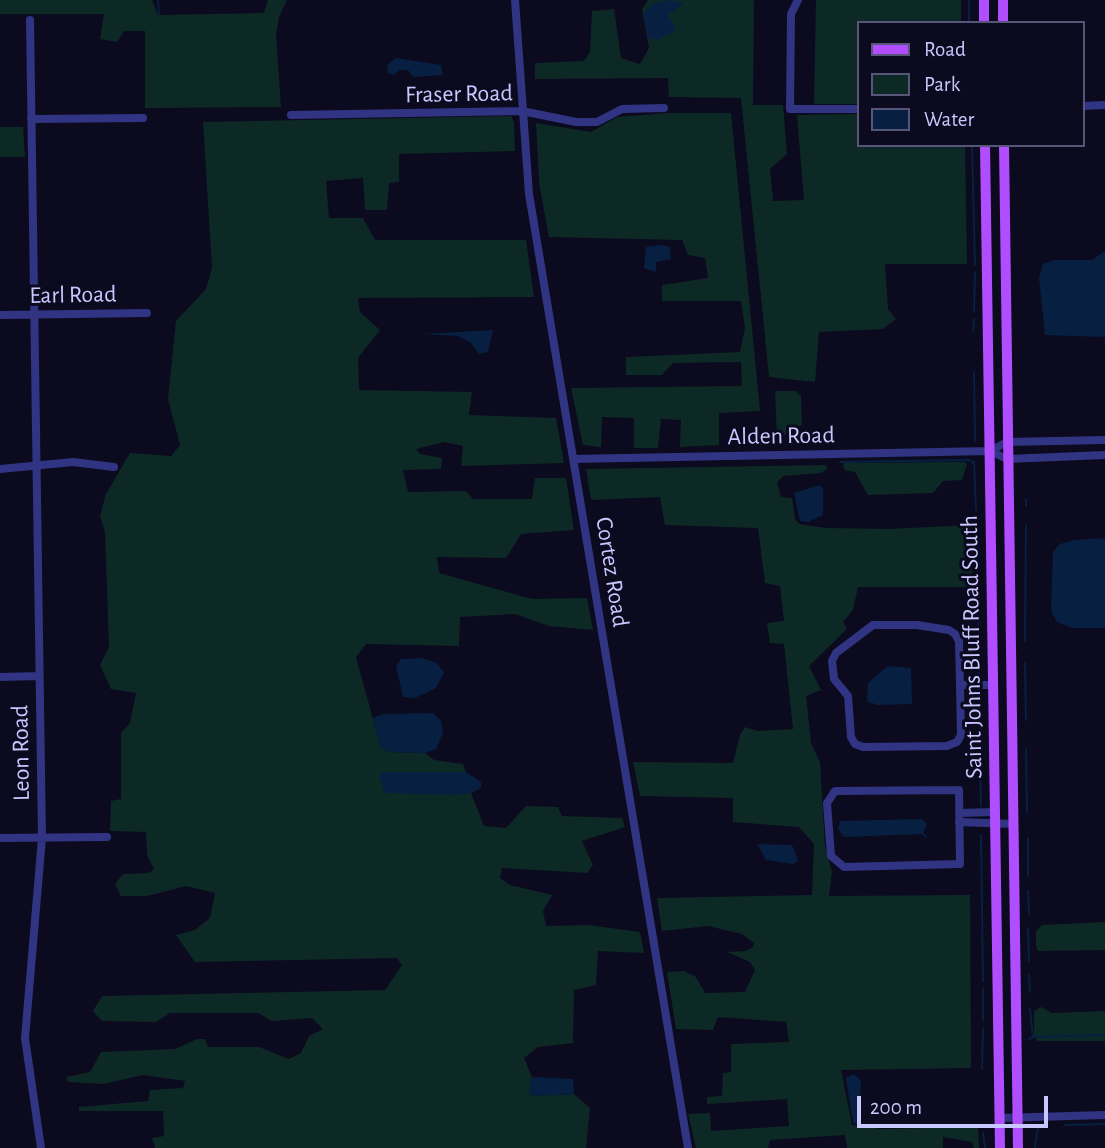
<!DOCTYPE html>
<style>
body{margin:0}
#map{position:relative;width:1105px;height:1148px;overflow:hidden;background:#0c0a1e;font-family:"Alegreya Sans",sans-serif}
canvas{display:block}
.legend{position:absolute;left:857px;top:21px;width:228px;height:126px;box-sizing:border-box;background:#0c0a1e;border:2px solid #585678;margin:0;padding:9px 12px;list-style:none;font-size:21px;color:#c9c7ff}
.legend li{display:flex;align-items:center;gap:14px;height:35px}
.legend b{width:35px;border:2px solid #585678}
.scale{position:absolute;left:857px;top:1096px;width:191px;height:32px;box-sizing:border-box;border:4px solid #c9c7ff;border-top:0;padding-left:9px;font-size:21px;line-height:24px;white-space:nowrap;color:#c9c7ff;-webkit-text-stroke:5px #0c0a1e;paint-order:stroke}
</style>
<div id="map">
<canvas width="1105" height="1148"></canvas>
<ul class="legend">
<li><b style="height:9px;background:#b04eff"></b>Road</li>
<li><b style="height:19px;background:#0d2926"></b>Park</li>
<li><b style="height:19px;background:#072041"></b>Water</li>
</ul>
<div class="scale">200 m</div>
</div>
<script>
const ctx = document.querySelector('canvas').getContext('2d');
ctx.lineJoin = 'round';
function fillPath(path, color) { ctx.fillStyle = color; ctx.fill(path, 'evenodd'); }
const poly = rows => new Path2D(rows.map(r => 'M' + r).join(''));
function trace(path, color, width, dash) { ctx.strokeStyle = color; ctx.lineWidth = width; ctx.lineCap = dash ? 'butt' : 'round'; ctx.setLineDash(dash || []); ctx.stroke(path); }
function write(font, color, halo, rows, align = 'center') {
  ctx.font = font + ' "Alegreya Sans",sans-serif'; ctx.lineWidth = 6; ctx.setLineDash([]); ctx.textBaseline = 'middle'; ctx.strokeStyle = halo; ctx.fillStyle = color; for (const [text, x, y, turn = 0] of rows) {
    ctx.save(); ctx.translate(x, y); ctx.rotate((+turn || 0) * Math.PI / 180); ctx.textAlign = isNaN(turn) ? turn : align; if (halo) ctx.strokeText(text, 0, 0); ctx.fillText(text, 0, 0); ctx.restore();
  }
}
const green = poly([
 [0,0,152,0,158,15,264,13,268,0,287,0,279,17,276,35,281,107,145,108,145,31,124,31,117,42,100,39,104,14,0,14],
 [648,0,754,0,753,105,783,105,787,154,770,169,773,201,804,200,797,115,858,114,858,145,965,145,967,264,885,264,888,309,896,319,883,329,819,332,815,382,769,377,741,98,669,97,668,78,535,79,535,63,584,61,590,52,592,11,614,9,621,58,640,64,649,48,642,9],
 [816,0,961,0,961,23,858,23,858,104,814,104],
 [669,113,731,113,760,411,719,413,719,445,680,447,681,420,661,419,658,448,634,448,634,418,602,417,601,447,583,445,571,388,742,386,741,362,673,363,662,375,626,375,626,357,740,352,745,328,741,301,662,301,662,285,708,278,705,258,688,255,682,240,549,237,539,183,536,123,591,132,617,117],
 [511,116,514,122,515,151,399,154,399,182,389,183,387,210,365,210,363,178,326,181,329,218,363,218,375,240,526,240,534,297,358,298,360,312,380,330,358,358,359,390,472,392,469,415,556,418,564,463,461,466,463,446,444,442,416,449,420,454,442,458,441,469,403,470,408,492,466,491,473,499,532,499,535,478,566,478,574,530,521,534,506,558,437,557,439,573,532,599,587,598,593,630,549,626,515,614,460,617,459,646,366,644,356,657,381,748,389,752,425,753,434,760,463,764,466,772,384,772,385,793,471,793,484,826,506,828,526,806,558,807,562,816,622,818,625,827,582,841,593,865,587,873,502,868,500,878,510,885,552,895,543,911,546,926,588,925,640,932,644,953,598,951,596,985,574,990,573,1043,538,1047,524,1058,532,1077,529,1093,533,1096,574,1094,590,1108,586,1148,155,1148,152,1138,164,1136,163,1111,79,1111,79,1107,148,1101,150,1090,183,1088,185,1081,143,1075,103,1084,68,1082,66,1077,90,1072,101,1052,175,1049,197,1039,205,1039,208,1047,259,1047,289,1059,301,1053,309,1036,323,1029,312,1018,272,1021,258,1013,170,1013,156,1022,102,1021,93,1011,102,996,385,990,402,965,397,958,195,962,176,935,195,930,210,918,215,893,186,886,147,896,121,896,115,884,123,874,149,873,154,869,147,855,146,832,110,831,111,801,121,799,121,733,130,723,136,693,111,689,100,665,109,647,105,532,100,516,106,494,130,453,171,456,180,445,168,399,176,321,206,289,212,268,203,122],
 [0,127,23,127,25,157,0,157],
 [775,391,796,391,801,396,802,425,777,439],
 [964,462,967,464,962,480,943,481,933,493,868,495,855,472,845,470,843,466,844,463],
 [825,465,828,468,821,473,783,476,777,483,781,497,792,498,795,519,799,524,826,528,888,529,972,525,972,587,858,587,853,610,843,622,847,629,809,666,821,690,806,696,811,743,820,762,825,847,832,872,829,896,970,895,971,1068,841,1070,852,1125,881,1129,978,1127,979,1148,974,1148,972,1142,943,1137,943,1148,847,1148,845,1135,770,1140,768,1148,696,1148,688,1114,710,1113,711,1131,789,1126,787,1099,707,1104,707,1097,722,1096,723,1073,731,1072,731,1044,789,1042,786,1022,718,1017,713,1030,676,1029,667,972,684,971,696,977,705,993,745,992,755,970,750,962,727,952,746,951,753,947,754,943,742,934,708,926,662,931,657,898,812,895,814,844,799,827,733,822,733,798,640,796,633,762,733,763,740,735,745,727,758,731,793,729,784,644,770,643,767,623,784,621,780,586,765,583,758,528,665,525,660,497,591,500,586,469],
 [1105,922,1105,950,1038,951,1036,945,1036,931,1042,925],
 [1041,1007,1052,1013,1105,1011,1105,1041,1038,1041,1034,1037,1034,1011]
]);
const water = poly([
 [671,0,684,4,668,15,675,25,674,32,657,40,648,38,643,15,652,4],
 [396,58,441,65,443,75,413,77,408,70,400,70,393,75,388,73,387,65],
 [663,245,670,247,671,259,656,262,656,272,644,268,646,247],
 [1105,251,1105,337,1045,335,1039,277,1043,264,1054,260,1092,260],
 [493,330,488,352,479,354,470,342,458,336,423,334],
 [819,485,823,488,823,515,808,522,800,521,794,493],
 [1105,538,1105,628,1072,628,1057,622,1051,611,1053,552,1060,544,1074,540],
 [421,658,437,663,444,673,436,688,415,698,403,697,396,666,401,659],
 [888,666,911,668,912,704,877,705,867,701,868,683],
 [433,713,441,721,443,733,436,749,425,753,389,752,381,748,373,718,383,714],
 [384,772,466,772,481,782,481,788,471,793,455,795,385,793,379,776],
 [922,819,927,824,923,834,844,837,838,829,840,821],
 [757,844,792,845,798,861,793,864,766,860],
 [854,1074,861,1081,859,1125,853,1123,846,1078],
 [532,1077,573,1079,574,1094,534,1096,529,1093]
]);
const stream = poly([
 [158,0,159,14],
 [969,0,969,23],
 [972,145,975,265],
 [974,311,975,272],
 [973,331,974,319],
 [974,372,975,441],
 [840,462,969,460,973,463],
 [974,462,976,510],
 [1026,499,1026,506],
 [977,522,979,675],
 [1025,641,1026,525],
 [1025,663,1026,720],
 [979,697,980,752],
 [1026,749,1027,812],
 [980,759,981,806],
 [923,834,926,837],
 [981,835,983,981],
 [1028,838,1028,876],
 [1028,891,1029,914],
 [1028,928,1029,961],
 [1029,975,1030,992],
 [983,1020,983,989],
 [1033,1037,1105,1035],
 [1029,1039,1033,1037,1030,1009],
 [982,1069,983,1028],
 [1065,1125,1105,1124],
 [983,1133,985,1148],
 [1035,1148,1038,1127,1047,1126]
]);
const minor = poly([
 [515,0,529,194,688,1148],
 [798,0,791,14,790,109,858,109],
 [30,20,42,838,25,1038,41,1148],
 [1082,106,1105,105],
 [291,115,522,111,576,122,597,122,622,109,664,108],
 [31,119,143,118],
 [0,315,147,313],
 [990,451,1007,459,1105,455],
 [573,459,990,451,1007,442,1105,440],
 [0,469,73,462,114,467],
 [873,625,917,625,949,630,955,634,959,641,960,685,961,735,957,742,947,746,863,747,855,744,851,737,848,696,834,679,832,661,836,653,873,625],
 [0,677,39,676],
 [960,685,993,685],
 [959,790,960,864,844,867,831,856,827,803,835,791,959,790],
 [959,813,995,812],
 [959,822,1014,824],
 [0,838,107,837],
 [1000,1118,1105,1115]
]);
const major = poly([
 [984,0,984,23],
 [1003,0,1003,23],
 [985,145,1000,1148],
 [1004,145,1018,1148]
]);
const streetNames = [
 ["Fraser Road",459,94,-1],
 ["Earl Road",73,295,-1],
 ["Alden Road",781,436,-1],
 ["Cortez Road",612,572,81],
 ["Saint Johns Bluff Road South",972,647,-91],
 ["Leon Road",21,753,-91]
];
fillPath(green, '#0d2926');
fillPath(water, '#072041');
trace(stream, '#072041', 2);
trace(minor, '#313482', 8);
trace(major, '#b04eff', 10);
write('24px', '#c9c7ff', '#0c0a1e', streetNames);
</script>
